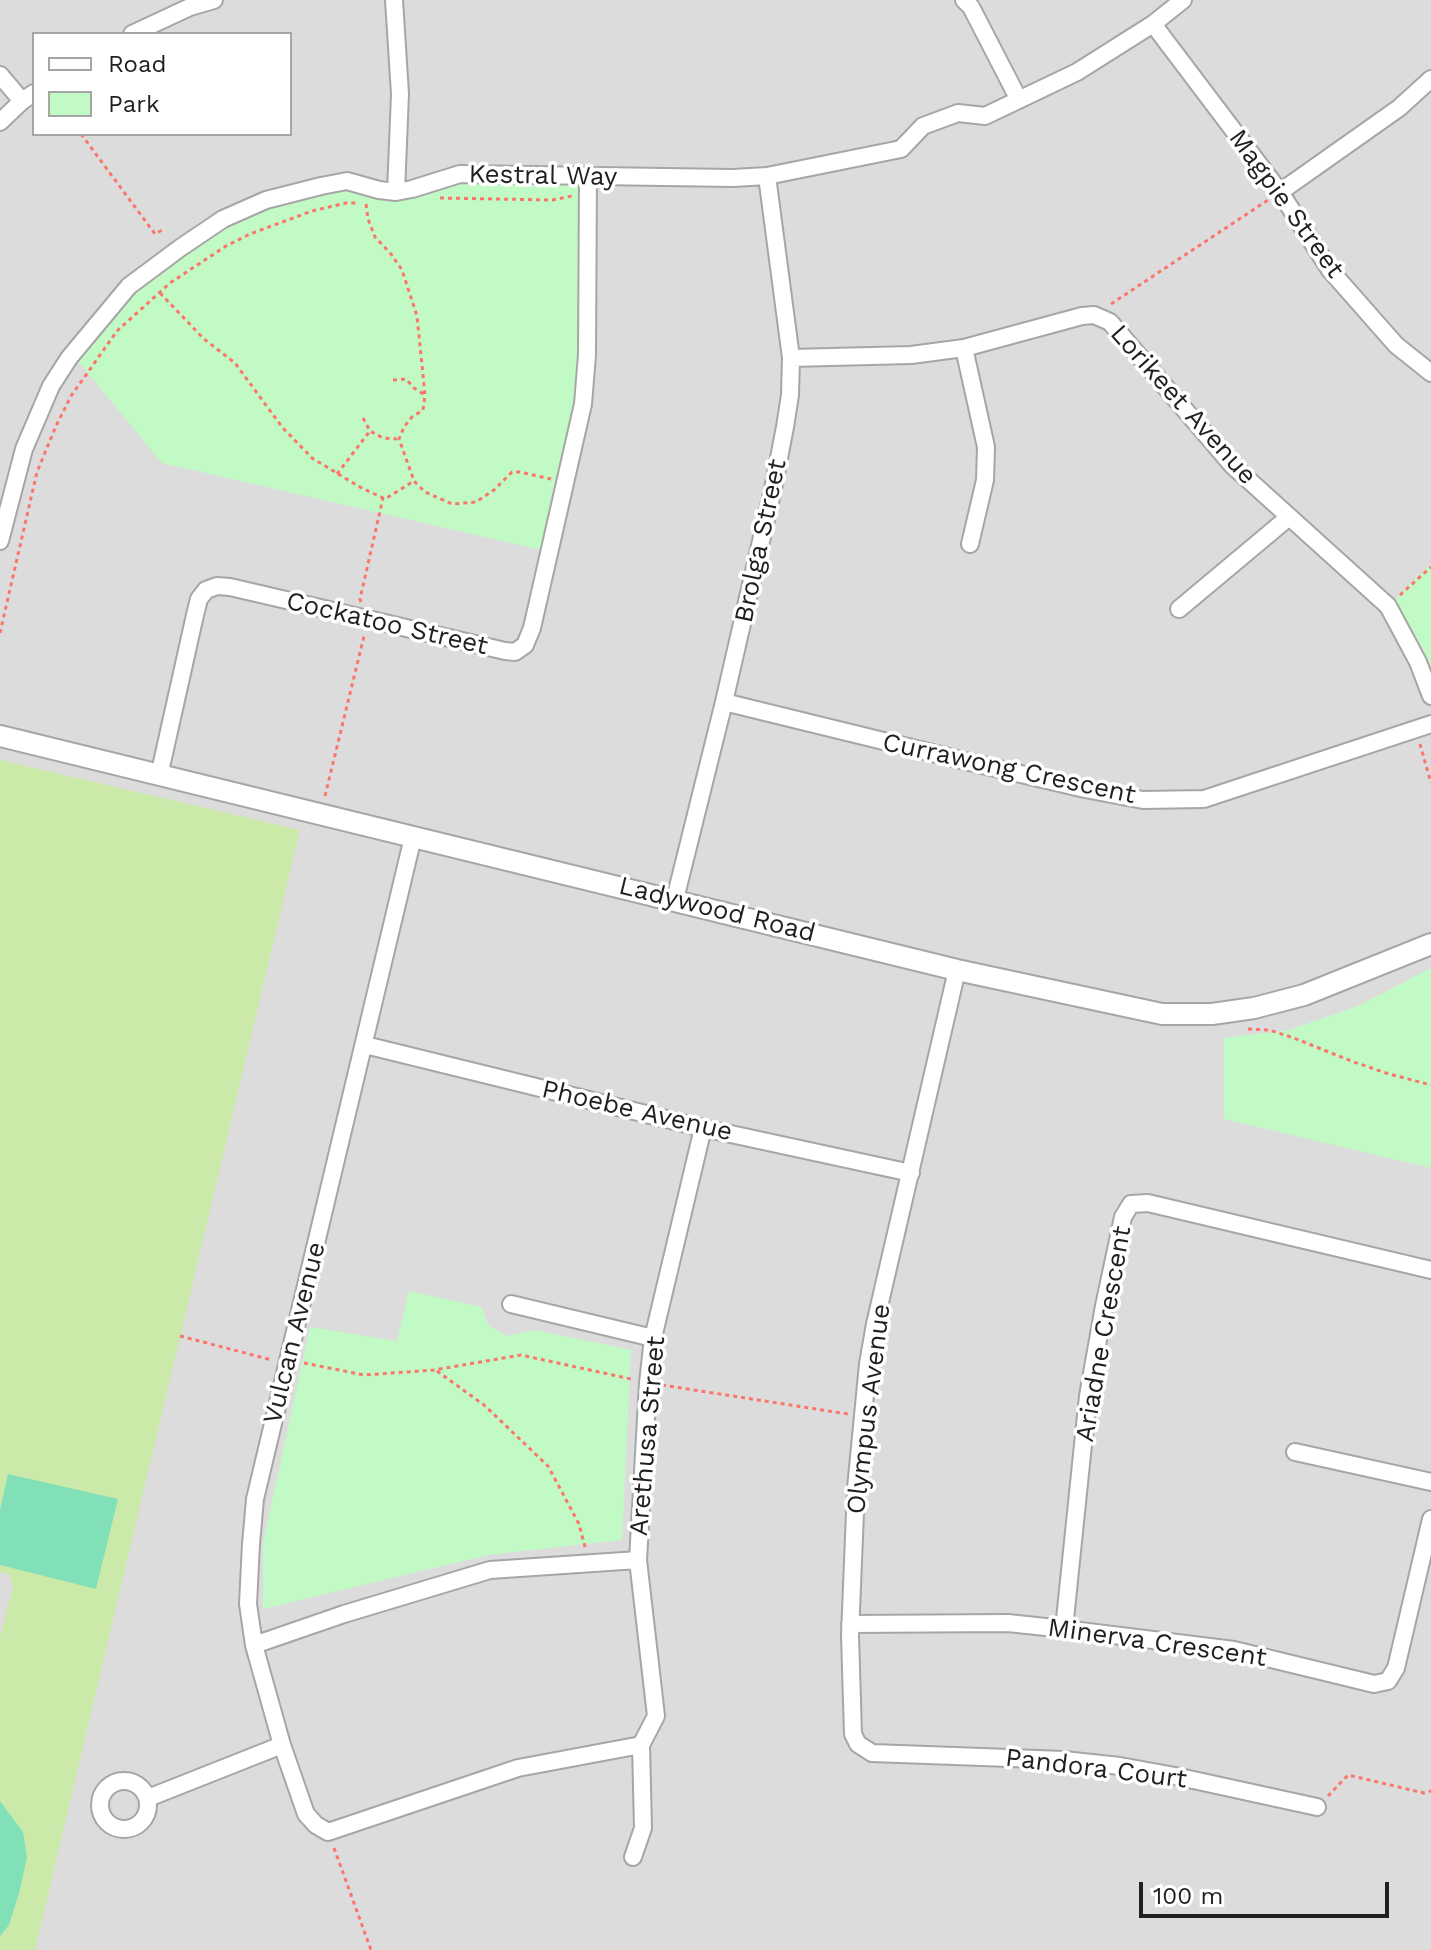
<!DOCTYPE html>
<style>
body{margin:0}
#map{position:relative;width:1431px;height:1950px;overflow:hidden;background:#f0ece5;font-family:"Work Sans",sans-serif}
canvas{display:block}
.legend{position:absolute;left:32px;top:32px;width:260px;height:104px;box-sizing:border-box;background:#fff;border:2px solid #a5a5a5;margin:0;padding:10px 14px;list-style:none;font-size:24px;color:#1f1f1f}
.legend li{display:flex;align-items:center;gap:16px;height:40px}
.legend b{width:40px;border:2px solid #a5a5a5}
.scale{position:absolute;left:1139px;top:1882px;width:250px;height:36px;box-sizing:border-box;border:4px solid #1f1f1f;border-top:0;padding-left:10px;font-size:24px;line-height:28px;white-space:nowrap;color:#1f1f1f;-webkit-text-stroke:6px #fff;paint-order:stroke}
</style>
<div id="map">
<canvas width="1431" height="1950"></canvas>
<ul class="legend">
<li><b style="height:10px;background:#fff"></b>Road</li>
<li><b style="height:22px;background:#c2fac5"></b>Park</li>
</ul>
<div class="scale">100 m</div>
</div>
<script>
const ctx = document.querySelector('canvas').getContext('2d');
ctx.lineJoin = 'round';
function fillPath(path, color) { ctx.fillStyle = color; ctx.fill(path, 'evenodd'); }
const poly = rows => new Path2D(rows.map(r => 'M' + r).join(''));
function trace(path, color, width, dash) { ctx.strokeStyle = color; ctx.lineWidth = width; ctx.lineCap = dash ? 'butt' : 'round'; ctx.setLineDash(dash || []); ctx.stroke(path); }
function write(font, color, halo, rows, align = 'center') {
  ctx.font = font + ' "Work Sans",sans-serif'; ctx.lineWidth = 7; ctx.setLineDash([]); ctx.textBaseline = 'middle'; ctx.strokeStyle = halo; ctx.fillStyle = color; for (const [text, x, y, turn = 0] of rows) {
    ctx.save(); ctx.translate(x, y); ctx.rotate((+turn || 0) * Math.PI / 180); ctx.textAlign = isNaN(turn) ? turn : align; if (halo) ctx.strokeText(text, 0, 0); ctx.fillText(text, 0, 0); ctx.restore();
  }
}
const residential = poly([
 [0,0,1431,0,1431,1950,0,1950],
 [34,34,290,34,290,134,34,134]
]);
const grass = poly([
 [0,760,300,830,35,1950,0,1950,0,1637,13,1587,9,1574,0,1572]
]);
const park = poly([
 [588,177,587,355,550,552,162,463,83,367,70,358,129,286,223,219,321,186,379,190,433,182],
 [1431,564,1431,696,1388,606],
 [1431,968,1431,1168,1224,1119,1224,1038,1289,1030,1358,1006],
 [409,1291,481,1307,489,1326,507,1336,535,1330,631,1350,622,1540,488,1555,263,1609,263,1543,310,1327,397,1341]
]);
const pitch = poly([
 [8,1474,118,1499,96,1589,0,1565,0,1510],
 [0,1801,23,1832,27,1858,19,1893,9,1925,0,1936]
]);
const path = poly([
 [81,134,155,234,162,230],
 [440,198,552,200,572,196],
 [366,204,368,219,375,237,391,254,402,270,417,316,425,395,423,410,412,417,404,427,399,439,414,481,425,492,452,504,476,502,494,490,512,472,520,472,551,479],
 [160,293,204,339,235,363,282,427,312,458,358,486,385,499,414,481],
 [1111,304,1268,200],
 [393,380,406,379,414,388,425,395],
 [363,418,370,431,383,438,397,439],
 [337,474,370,431],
 [1400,595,1431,567],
 [361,602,360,599,383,498],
 [0,633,37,472,56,426,71,396,117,331,170,283,226,246,250,234,312,211,346,203,359,203],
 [1420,744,1431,783],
 [325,796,364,636],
 [1248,1029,1269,1030,1294,1038,1351,1061,1389,1074,1431,1085],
 [180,1336,272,1360],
 [304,1363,364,1375,434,1370,521,1355,631,1379],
 [437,1371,484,1405,548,1466,579,1524,585,1547],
 [662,1385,848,1414],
 [1328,1796,1348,1775,1424,1793,1431,1791],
 [334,1848,371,1950]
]);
const minor = poly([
 [394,0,400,94,396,192],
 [964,0,971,7,1019,100],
 [1153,24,1280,192,1330,270,1396,345,1431,373],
 [132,34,190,7,214,0],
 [0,75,22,101],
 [0,122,22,101,34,93],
 [1280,192,1399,108,1431,79],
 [964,348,986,447,985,480,970,544],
 [791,358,911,355,964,348,1082,316,1094,315,1110,322,1232,465,1388,606,1418,662,1431,696],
 [0,541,24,449,51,386,69,358,129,286,180,248,223,219,266,200,321,186,347,181,379,190,396,192,412,189,460,174,733,178,767,176,901,149,923,126,958,113,985,116,1077,72,1153,24,1183,0],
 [1179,609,1289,517],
 [724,702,961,760,1085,789,1143,800,1204,799,1431,724],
 [159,776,195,615,199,599,206,590,217,586,230,587,505,651,515,652,525,645,532,628,583,404,587,355,588,177],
 [413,837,255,1499,251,1544,248,1604,254,1645,282,1745,306,1814,316,1825,328,1832,518,1768,641,1745],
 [675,899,724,702,773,489,785,427,790,395,791,358,767,176],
 [957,970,875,1324,868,1364,856,1488,850,1635,853,1734,858,1744,872,1753,1064,1760,1120,1766,1175,1776,1317,1807],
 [365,1045,703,1128,911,1173],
 [511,1304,653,1338],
 [1295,1452,1431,1482],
 [850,1624,1008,1623,1064,1629,1234,1650,1374,1684,1388,1681,1396,1668,1431,1519],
 [1064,1629,1088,1396,1104,1306,1123,1217,1131,1204,1148,1203,1431,1270],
 [254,1645,344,1614,490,1570,638,1560],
 '100 1805a24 24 0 1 1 48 0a24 24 0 1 1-48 0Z',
 [148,1798,282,1745],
 [633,1857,643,1828,641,1745,656,1716,638,1560,648,1383,653,1338,703,1128]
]);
const tertiary = poly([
 [0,736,957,970,1162,1014,1212,1014,1254,1008,1304,995,1431,944]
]);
const streetNames = [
 ["Kestral Way",543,176,1],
 ["Magpie Street",1286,204,54],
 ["Lorikeet Avenue",1183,405,48],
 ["Brolga Street",761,541,-78],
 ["Cockatoo Street",387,624,13],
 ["Currawong Crescent",1009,769,12],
 ["Ladywood Road",717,910,14],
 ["Phoebe Avenue",637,1111,13],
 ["Vulcan Avenue",295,1333,-76],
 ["Ariadne Crescent",1104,1334,-80],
 ["Olympus Avenue",869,1409,-83],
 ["Arethusa Street",648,1436,-85],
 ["Minerva Crescent",1157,1643,8],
 ["Pandora Court",1096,1769,7]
];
fillPath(residential, '#dddcdc');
fillPath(grass, '#cbeaaa');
fillPath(park, '#c2fac5');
fillPath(pitch, '#82e0b9');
trace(minor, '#a6a6a6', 20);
trace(tertiary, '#a6a6a6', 24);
trace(path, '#fb766a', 3, [4, 4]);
trace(minor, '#fff', 16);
trace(tertiary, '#fff', 20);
write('26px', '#1f1f1f', '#fff', streetNames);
</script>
